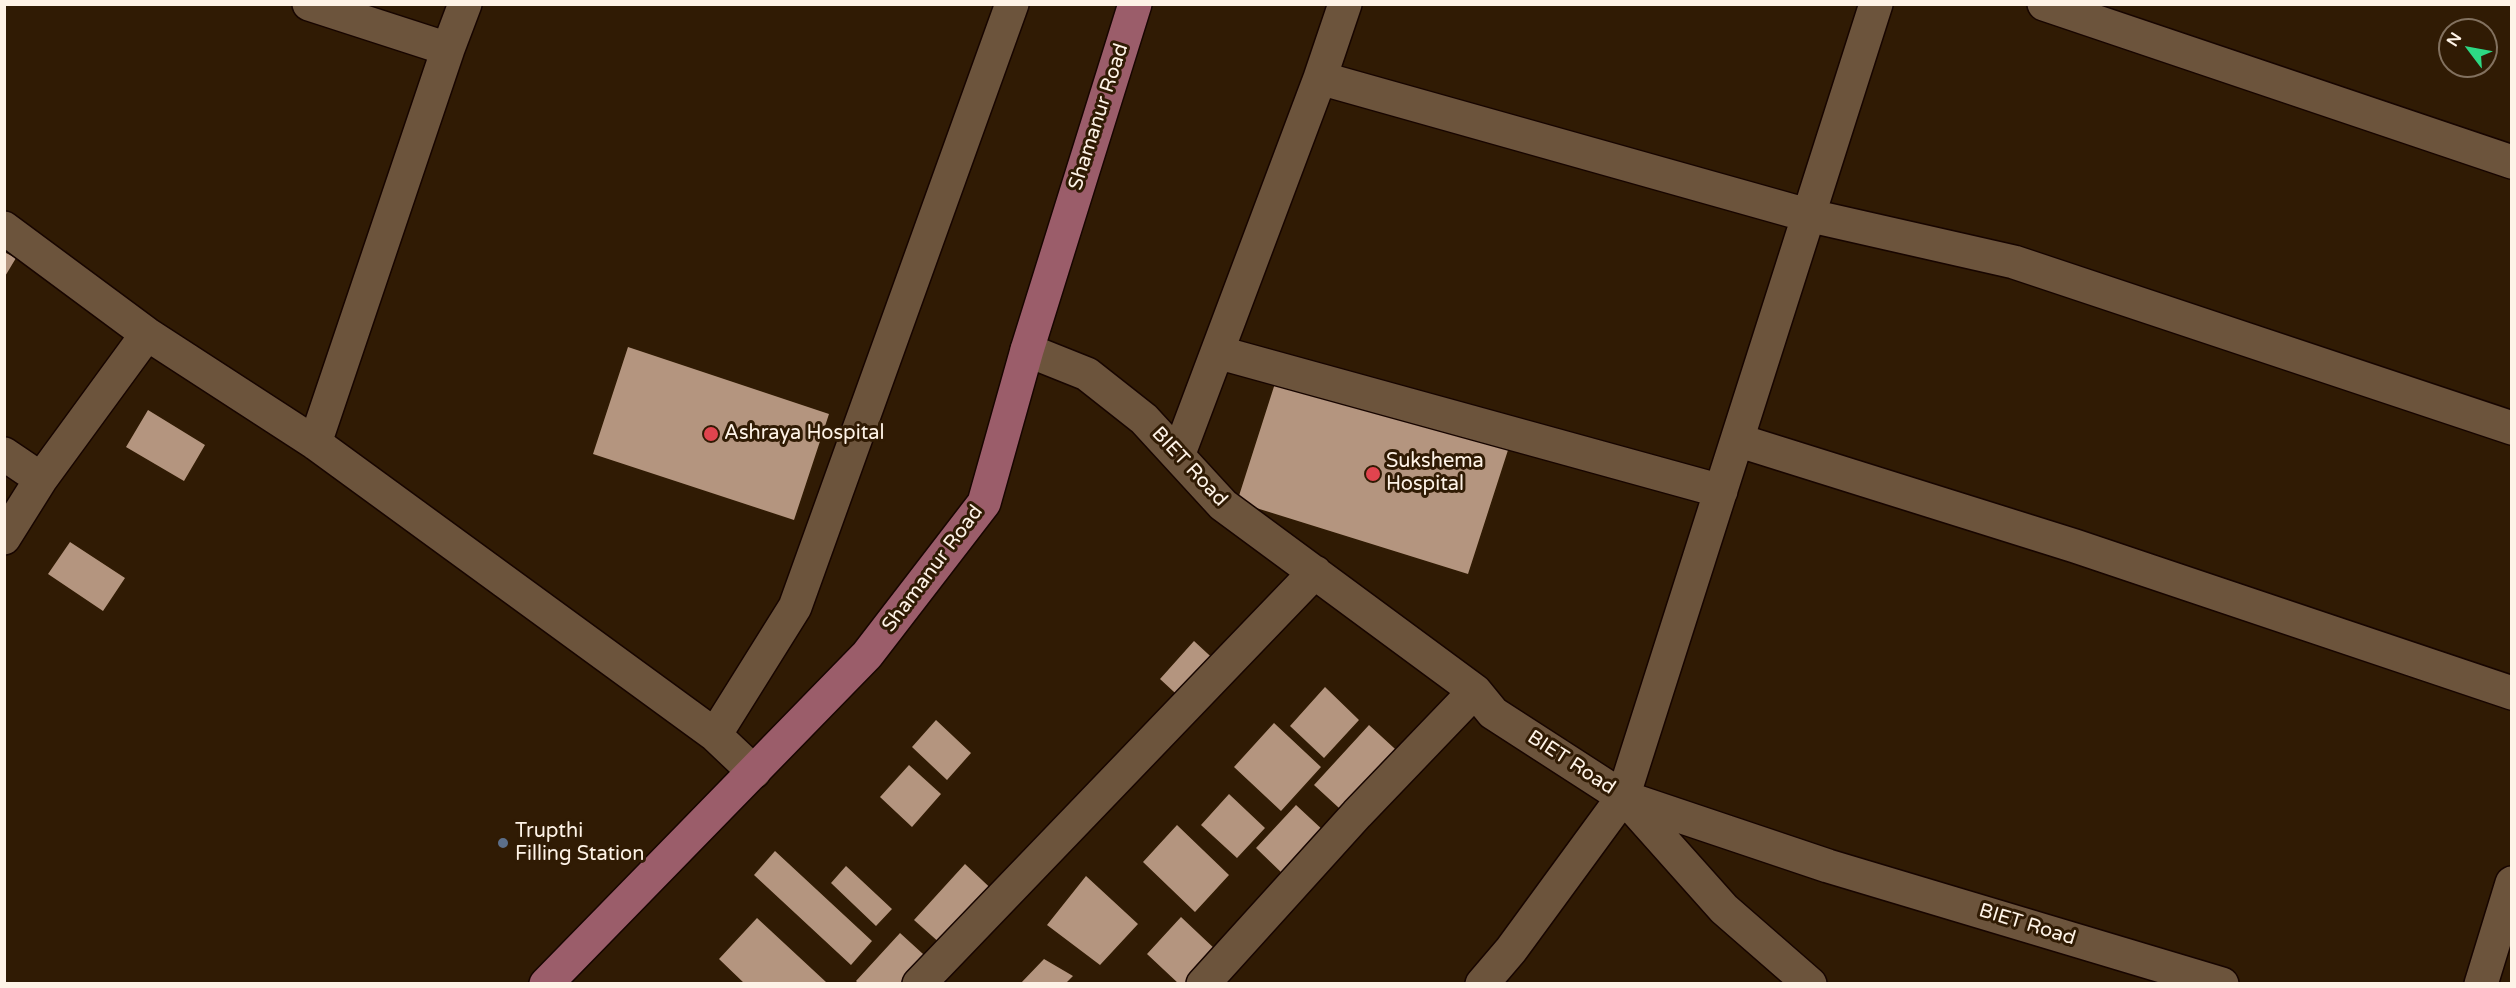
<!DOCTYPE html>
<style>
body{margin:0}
#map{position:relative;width:2516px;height:988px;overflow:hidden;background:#301b04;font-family:"Varela Round",sans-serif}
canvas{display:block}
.frame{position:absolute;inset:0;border:6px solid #fef3e7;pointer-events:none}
.north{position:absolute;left:2438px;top:18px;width:60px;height:60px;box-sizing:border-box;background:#301b04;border:2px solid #82715f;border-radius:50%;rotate:302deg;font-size:16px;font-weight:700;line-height:24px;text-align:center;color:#fef3e7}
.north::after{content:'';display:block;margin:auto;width:21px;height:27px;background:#2dd884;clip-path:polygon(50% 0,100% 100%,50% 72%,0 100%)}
</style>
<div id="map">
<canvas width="2516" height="988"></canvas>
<div class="frame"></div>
<div class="north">N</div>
</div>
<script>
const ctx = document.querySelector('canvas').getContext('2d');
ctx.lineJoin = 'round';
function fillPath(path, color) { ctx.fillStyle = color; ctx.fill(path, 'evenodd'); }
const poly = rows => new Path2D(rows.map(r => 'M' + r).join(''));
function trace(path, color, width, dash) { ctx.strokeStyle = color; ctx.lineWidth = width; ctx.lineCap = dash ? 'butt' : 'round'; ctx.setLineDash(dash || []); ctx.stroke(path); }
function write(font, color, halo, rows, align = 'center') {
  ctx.font = font + ' "Varela Round",sans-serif'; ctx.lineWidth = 6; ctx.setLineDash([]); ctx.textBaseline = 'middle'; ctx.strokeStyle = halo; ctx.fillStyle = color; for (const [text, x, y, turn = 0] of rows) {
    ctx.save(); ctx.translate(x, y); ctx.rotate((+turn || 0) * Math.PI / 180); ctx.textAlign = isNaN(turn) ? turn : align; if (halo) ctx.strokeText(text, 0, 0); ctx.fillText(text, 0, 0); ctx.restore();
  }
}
const building = poly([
 [4,252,16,258,4,278],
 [628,347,829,414,794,520,593,454],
 [1278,374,1509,447,1468,574,1237,502],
 [148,410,205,445,184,481,126,447],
 [70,542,125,578,103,611,48,574],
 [1194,641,1234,678,1200,716,1160,679],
 [1325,687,1359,720,1324,758,1290,726],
 [936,720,971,753,947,780,912,747],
 [1274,723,1321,767,1281,811,1234,767],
 [1369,725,1406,759,1351,819,1314,785],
 [909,765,941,794,912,827,880,797],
 [1229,794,1265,828,1237,858,1201,825],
 [1296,805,1325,832,1285,876,1256,848],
 [1177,825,1229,875,1195,912,1143,862],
 [775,851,872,941,851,965,754,875],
 [965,864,1000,897,950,952,914,920],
 [846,866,892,909,876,926,831,883],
 [1086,876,1138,924,1100,965,1047,925],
 [1181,917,1216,950,1184,984,1179,984,1147,954],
 [757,918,826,982,825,984,745,984,719,959],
 [900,933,934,964,917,984,859,984,856,981],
 [1044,959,1073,976,1065,984,1020,984]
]);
const minor = poly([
 [309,4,448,49],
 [2044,4,2512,162],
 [1320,78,1807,215,2014,262,2512,428],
 [4,228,147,334,315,443,715,735,754,772],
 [1027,350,1087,374,1144,419,1223,505,1475,691,1493,713,1623,797,1828,866,2222,984],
 [1217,352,1721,491],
 [1737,440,2075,546,2512,693],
 [315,443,448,49,465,4],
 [4,454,41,479],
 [1178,456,1320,78,1345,4],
 [4,538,41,479,147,334],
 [715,735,795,607,1012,4],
 [1625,798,1724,909,1810,984],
 [919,984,1315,572],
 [1203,984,1357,814,1475,691],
 [1482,984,1511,950,1623,797,1876,4],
 [2481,984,2512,883]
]);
const major = poly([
 [546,984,867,655,984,503,1027,350,1135,4]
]);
const markers = [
 [711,434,8,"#e0444e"],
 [1373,474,8,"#e0444e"],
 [503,843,6,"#5c6f8a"]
];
const streetNames = [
 ["Shamanur Road",1099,117,-72],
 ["BIET Road",1189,467,47],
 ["Shamanur Road",933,569,-53],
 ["BIET Road",1571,763,33],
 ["BIET Road",2027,925,17]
];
const poiNames = [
 ["Ashraya Hospital",724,434],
 ["Sukshema",1386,462],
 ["Hospital",1386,485],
 ["Trupthi",515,832],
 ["Filling Station",515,855]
];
fillPath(building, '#b4957f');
trace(minor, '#170500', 36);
trace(major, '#170500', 36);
trace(minor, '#6c543c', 33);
trace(major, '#9b5d6a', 33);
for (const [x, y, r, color] of markers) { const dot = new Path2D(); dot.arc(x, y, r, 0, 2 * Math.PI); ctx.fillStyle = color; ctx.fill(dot); trace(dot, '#301b04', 2); }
write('20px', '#fef3e7', '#301b04', streetNames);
write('20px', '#fef3e7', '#301b04', poiNames, 'left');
</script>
